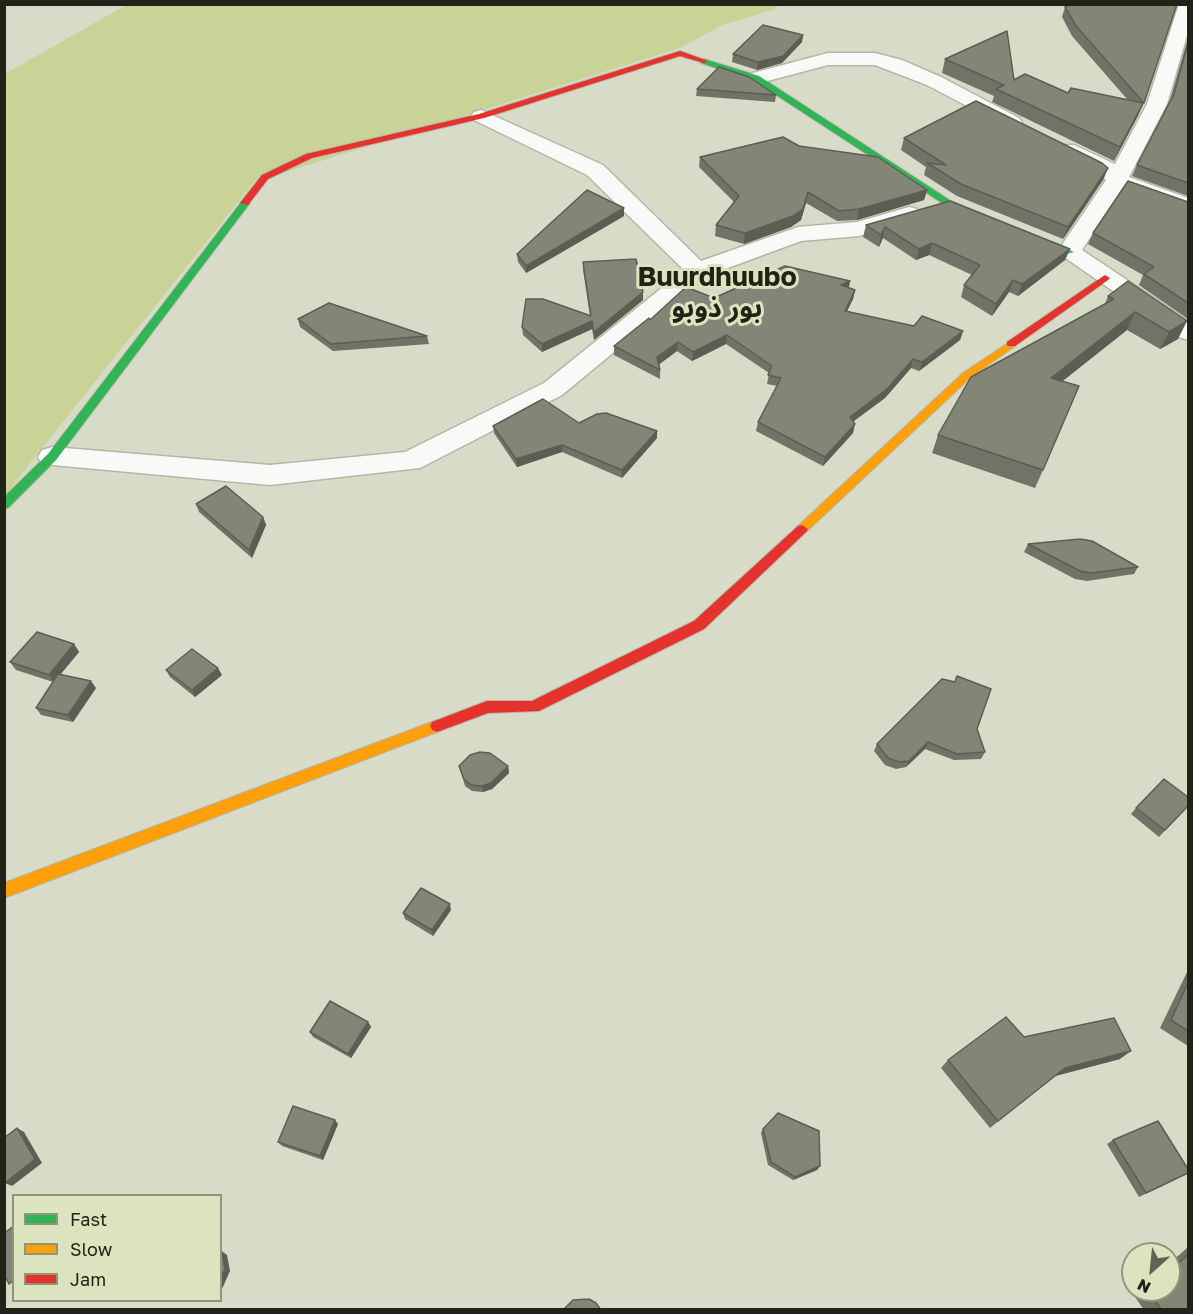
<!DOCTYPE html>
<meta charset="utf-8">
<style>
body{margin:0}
#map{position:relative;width:1193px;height:1314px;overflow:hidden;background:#d7dbc7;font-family:"Golos Text",sans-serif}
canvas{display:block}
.frame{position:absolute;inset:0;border:6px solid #212316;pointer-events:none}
.legend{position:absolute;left:12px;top:1194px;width:210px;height:108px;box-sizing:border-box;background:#dce3bf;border:2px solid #91967b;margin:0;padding:8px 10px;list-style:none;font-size:18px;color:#212316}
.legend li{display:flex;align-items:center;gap:12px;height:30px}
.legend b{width:30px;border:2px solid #91967b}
.north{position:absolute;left:1121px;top:1242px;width:60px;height:60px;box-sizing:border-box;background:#dce3bf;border:2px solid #91967b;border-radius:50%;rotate:207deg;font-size:16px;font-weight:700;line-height:24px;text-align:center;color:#212316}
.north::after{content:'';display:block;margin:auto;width:21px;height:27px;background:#616354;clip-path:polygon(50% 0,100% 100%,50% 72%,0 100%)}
</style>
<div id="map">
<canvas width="1193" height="1314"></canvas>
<div class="frame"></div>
<ul class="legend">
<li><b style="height:8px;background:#30b455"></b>Fast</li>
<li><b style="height:8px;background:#ff9f0a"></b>Slow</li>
<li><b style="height:8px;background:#e5322d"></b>Jam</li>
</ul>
<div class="north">N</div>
</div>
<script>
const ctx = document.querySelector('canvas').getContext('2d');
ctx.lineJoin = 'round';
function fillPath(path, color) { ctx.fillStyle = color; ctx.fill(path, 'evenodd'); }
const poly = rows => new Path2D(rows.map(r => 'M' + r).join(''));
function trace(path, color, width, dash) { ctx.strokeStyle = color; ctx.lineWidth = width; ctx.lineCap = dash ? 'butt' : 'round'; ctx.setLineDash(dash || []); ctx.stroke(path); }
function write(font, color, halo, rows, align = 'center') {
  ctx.font = font + ' "Golos Text","Noto Sans Arabic",sans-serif'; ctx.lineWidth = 6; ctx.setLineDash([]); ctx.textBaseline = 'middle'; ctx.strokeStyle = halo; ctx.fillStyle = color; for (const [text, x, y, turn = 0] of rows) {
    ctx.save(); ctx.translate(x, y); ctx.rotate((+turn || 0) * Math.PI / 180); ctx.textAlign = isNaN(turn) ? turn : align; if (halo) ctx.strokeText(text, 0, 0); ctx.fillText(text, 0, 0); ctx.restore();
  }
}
const green = poly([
 [126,5,779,5,775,9,723,25,680,48,254,182,5,495,5,74]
]);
const street = poly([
 [1179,4,1188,4,1188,32,1167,104,1129,177,1188,198,1188,212,1122,189,1082,250,1188,321,1188,340,1179,337,1057,252,1106,180,1099,173,1060,153,1057,149,1060,145,1074,145,1115,164,1147,104,1179,4],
 [828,53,875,53,902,60,941,77,1019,118,1022,122,1019,126,1012,128,1005,126,927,85,875,65,828,65,756,84,746,78,749,74,828,53],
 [481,110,603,165,701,261,798,227,857,222,909,207,917,209,920,214,917,219,859,236,801,241,706,276,562,395,420,468,270,485,42,464,38,457,42,450,52,447,270,465,405,452,544,383,684,270,587,175,474,120,471,116,474,112,481,110]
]);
const fast = poly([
 [704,59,759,76,951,201,1074,252,1066,254,945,205,753,80,701,63,700,61,704,59],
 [242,201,250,203,56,460,8,508,4,509,4,497,48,454,242,201]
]);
const slow = poly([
 [1011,341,1016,344,1015,346,971,377,806,532,798,532,796,529,798,526,963,373,1011,341],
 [437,720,442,722,444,726,442,730,4,898,4,883,437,720]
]);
const jam = poly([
 [680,51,708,61,704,63,680,56,484,118,312,158,268,179,248,205,240,203,262,175,306,154,479,114,680,51],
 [1105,275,1110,278,1108,280,1015,346,1007,346,1007,342,1105,275],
 [802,525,808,529,806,532,704,629,539,711,488,713,437,732,432,730,430,726,432,722,487,701,532,701,694,621,798,526,802,525]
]);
const wall = poly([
 [1065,7,1144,103,1139,113,1114,161,992,102,994,96,942,73,945,59,1014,80,1068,93,1127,99,1072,36,1062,17],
 [803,35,802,42,782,63,757,70,732,62,733,54],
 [1188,38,1188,196,1132,176,1137,165,1170,100],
 [697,89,776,95,775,102,696,96],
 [904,138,1108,168,1103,180,1063,239,957,196,924,175,926,167,901,150],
 [799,146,927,190,924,200,857,220,837,221,806,203,801,220,791,227,744,244,715,236,716,225,734,202,699,167,700,157],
 [950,201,1070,249,1065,260,1018,296,1009,292,992,316,961,297,964,285,972,275,929,255,916,260,883,238,879,247,863,237,866,225],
 [1188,202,1188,319,1139,285,1143,275,1088,244,1093,233],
 [624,216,526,273,518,262,517,254],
 [583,262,643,300,594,340,592,329,542,352,523,335,522,327,590,316,583,270],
 [850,281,849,288,855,290,853,299,847,311,914,326,963,331,960,340,919,371,911,368,885,398,854,421,853,433,823,466,756,431,758,422,777,386,767,384,769,373,726,344,692,361,677,351,659,364,660,370,660,379,614,355,614,346,650,320,714,298],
 [1128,281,1178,339,1160,349,1127,330,1062,381,1043,470,1035,488,932,453,938,435,1105,304,1108,296],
 [298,319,427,336,429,344,333,351,300,327],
 [579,423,657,431,657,438,622,478,562,452,517,467,494,433,493,426],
 [196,504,263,517,266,525,252,558,199,512],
 [1028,544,1138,567,1134,574,1087,581,1075,579,1024,552],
 [74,644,79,652,60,675,96,688,73,722,41,715,36,708,53,682,16,670,10,662],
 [166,670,222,675,195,697,170,677],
 [957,676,977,729,985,752,981,759,954,760,925,749,906,767,896,769,885,765,874,751,877,744,955,682],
 [459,766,508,766,509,773,492,789,483,792,472,791,465,786],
 [1188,806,1159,837,1131,814,1136,808],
 [451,910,433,936,405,919,403,913],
 [1188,970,1188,1046,1160,1028],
 [368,1022,371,1027,351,1058,313,1037,310,1032],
 [1024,1037,1120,1059,1055,1076,990,1128,941,1068,948,1060],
 [338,1124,323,1160,282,1146,278,1142],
 [763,1129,820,1166,817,1170,793,1180,768,1165,761,1133],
 [1113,1140,1188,1173,1139,1197,1107,1144],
 [1188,1247,1188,1310,1144,1310,1133,1294,1138,1290,1169,1290,1169,1264]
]);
const shadedWall = poly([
 [803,35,802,42,782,63,757,70,758,62],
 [1143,103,1138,116,1114,161,1120,147],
 [1108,168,1103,180,1063,239,1068,227],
 [927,190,924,200,857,220,859,209],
 [808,192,806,203,801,220,791,227,744,244,745,233],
 [624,208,624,216,526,273,526,266],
 [885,227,883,238,879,247,881,235],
 [932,243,929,255,916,260,919,249],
 [1070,249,1065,260,1018,296,1022,284],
 [1013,280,1009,292,992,316,996,304],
 [850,281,848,290,841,285],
 [855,290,853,299,843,319,845,311],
 [643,292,643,300,594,340,594,332],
 [1135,312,1127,330,1044,396,1051,378],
 [592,321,592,329,542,352,542,344],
 [1187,321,1178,339,1160,349,1169,332],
 [963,331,960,340,919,371,922,362],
 [727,335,726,344,692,361,693,352],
 [678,342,677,351,657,366,657,357],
 [913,359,911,368,885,398,848,425,850,417],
 [855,424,853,433,823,466,825,457],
 [657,431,657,438,622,478,622,470],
 [562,445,562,452,517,467,516,459],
 [263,517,266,525,252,558,249,550],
 [74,644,79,652,54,682,49,675],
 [218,668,222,675,195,697,192,690],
 [91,681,96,688,73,722,68,715],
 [928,742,925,749,906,767,909,761],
 [508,766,509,773,492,789,483,792,482,786],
 [450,904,451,910,433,936,432,930],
 [368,1022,371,1027,351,1058,348,1054],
 [1131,1051,1120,1059,1055,1076,990,1128,1065,1068],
 [335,1120,338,1124,323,1160,320,1156],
 [17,1128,24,1132,42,1163,12,1186,5,1183],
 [820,1166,817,1170,793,1180,795,1177],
 [220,1250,227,1255,230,1271,222,1289,220,1290]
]);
const building = poly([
 [1071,4,1177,4,1144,103,1076,26,1065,7,1071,4],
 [763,25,803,35,783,56,758,62,733,54,763,25],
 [1007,31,1014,80,1025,74,1068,93,1071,88,1143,103,1120,147,996,89,1004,85,945,59,1007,31],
 [1188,43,1188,183,1137,165,1174,94,1188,43],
 [719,67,749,77,776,95,697,89,719,67],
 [976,101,1102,163,1108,168,1068,227,961,184,927,163,946,165,904,138,976,101],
 [783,137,799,146,878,157,927,190,859,209,839,211,808,192,803,209,793,216,745,233,716,225,739,196,700,157,783,137],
 [1128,181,1188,202,1188,303,1144,274,1154,267,1093,233,1128,181],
 [587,190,624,208,526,266,517,254,587,190],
 [950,201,1070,249,1022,284,1013,280,996,304,964,285,980,265,932,243,919,249,885,227,881,235,866,225,950,201],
 [636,259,643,292,594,332,592,321,542,344,522,327,526,299,543,299,591,316,583,262,636,259],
 [785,266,850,281,841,285,855,290,845,311,914,326,922,316,963,331,922,362,913,359,887,389,850,417,855,424,825,457,758,422,781,378,768,375,772,366,727,335,693,352,678,342,657,357,660,370,614,346,649,318,650,320,686,287,714,298,785,266],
 [1128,281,1187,321,1169,332,1135,312,1051,378,1079,386,1043,470,938,435,971,377,1114,299,1108,296,1128,281],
 [329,303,427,336,331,344,298,319,329,303],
 [543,399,579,423,597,414,606,413,657,431,622,470,562,445,516,459,493,426,543,399],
 [226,486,263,517,249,550,196,504,226,486],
 [1080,539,1092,541,1138,567,1091,573,1080,571,1028,544,1080,539],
 [37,632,74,644,49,675,10,662,37,632],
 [192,649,218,668,192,690,166,670,192,649],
 [58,674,91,681,68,715,36,708,58,674],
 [957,676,991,689,977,729,985,752,957,754,928,742,909,761,899,762,888,758,877,744,942,679,955,682,957,676],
 [480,752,490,753,508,766,491,783,482,786,471,785,464,779,459,766,470,755,480,752],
 [1164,779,1188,797,1188,806,1165,830,1136,808,1164,779],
 [421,888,450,904,432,930,403,913,421,888],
 [1188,983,1188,1031,1171,1020,1188,983],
 [330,1001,368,1022,348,1054,310,1032,330,1001],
 [1006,1017,1024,1037,1114,1018,1131,1051,1065,1068,998,1121,948,1060,1006,1017],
 [293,1106,335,1120,320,1156,278,1142,293,1106],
 [778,1113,819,1131,820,1166,795,1177,771,1162,763,1129,778,1113],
 [1158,1121,1188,1169,1188,1173,1146,1193,1113,1140,1158,1121],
 [17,1128,35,1159,5,1183,4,1138,17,1128],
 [14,1226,14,1280,9,1284,4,1274,4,1233,14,1226],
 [220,1251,222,1252,225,1269,220,1279,220,1251],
 [1188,1255,1188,1310,1162,1310,1147,1290,1169,1290,1169,1271,1188,1255],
 [589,1299,596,1303,601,1310,563,1310,573,1300,589,1299]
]);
const farTownnames = [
 ["Buurdhuubo",717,277],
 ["بور ذوبو",717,308]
];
fillPath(green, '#c9d398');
trace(street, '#b4b7a8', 3);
trace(fast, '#b4b7a8', 2);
trace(slow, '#b4b7a8', 2);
trace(jam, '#b4b7a8', 2);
fillPath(street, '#f9faf7');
fillPath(fast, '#30b455');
fillPath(slow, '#ff9f0a');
fillPath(jam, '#e5322d');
fillPath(wall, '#717366');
fillPath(shadedWall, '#5c5e53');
fillPath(building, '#838677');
trace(building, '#5c5e53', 1.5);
write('bold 27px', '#212316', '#dce3bf', farTownnames);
</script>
